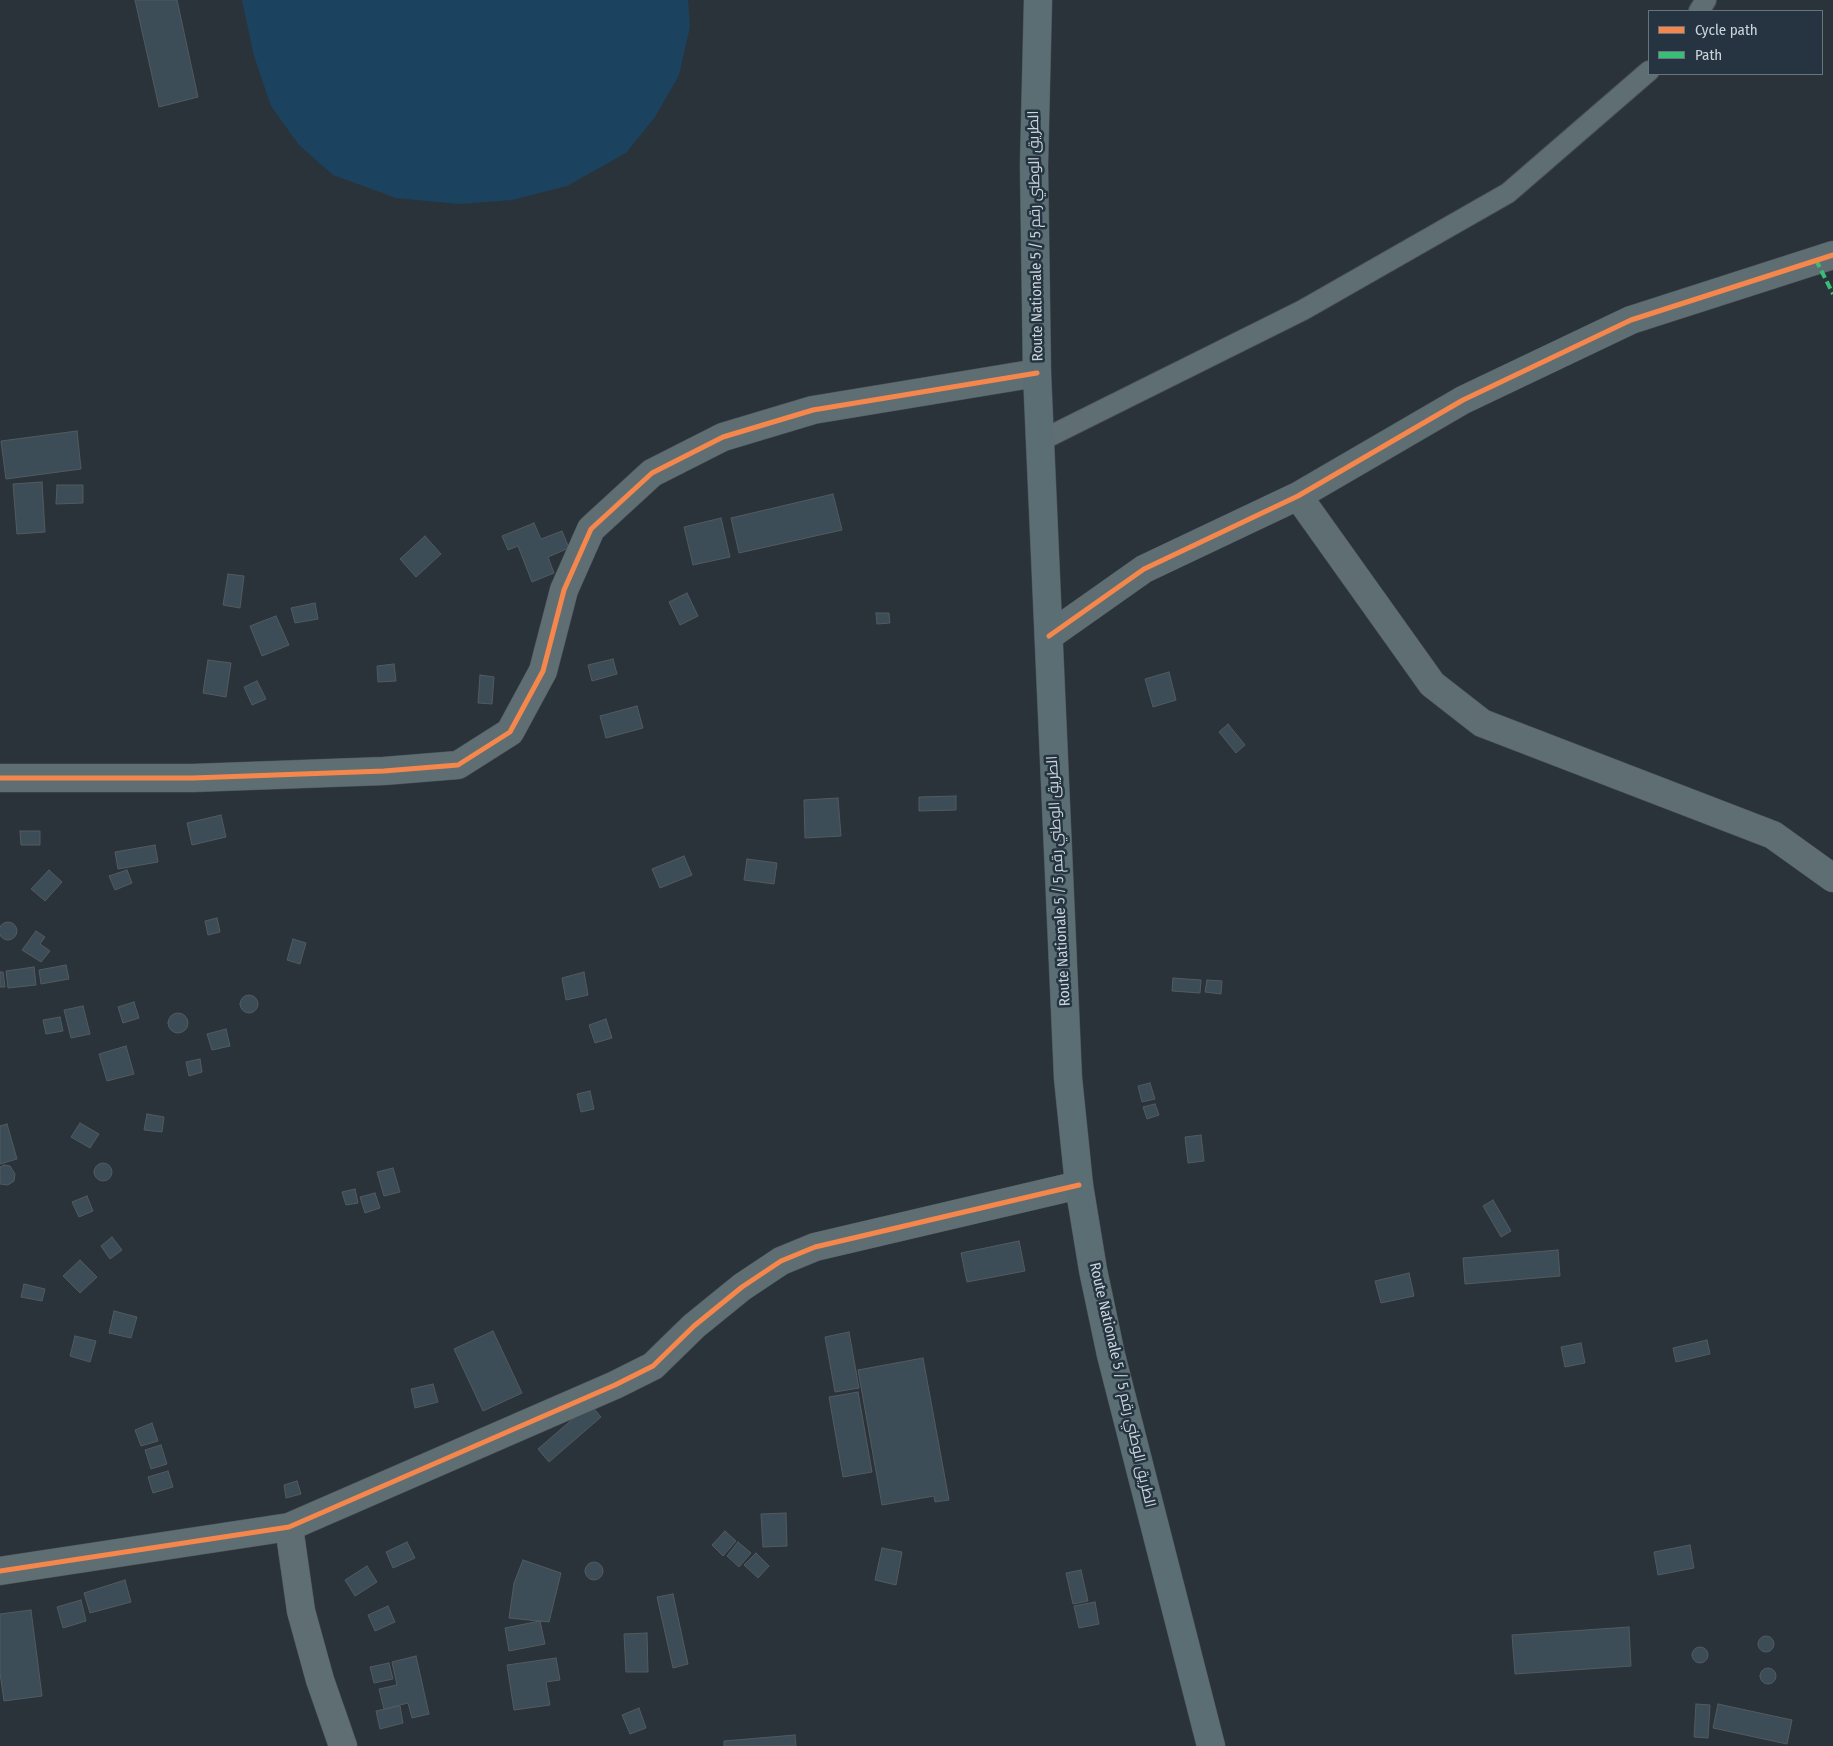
<!DOCTYPE html>
<meta charset="utf-8">
<style>
body{margin:0}
#map{position:relative;width:1833px;height:1746px;overflow:hidden;background:#2b333a;font-family:"Fira Sans Condensed",sans-serif}
canvas{display:block}
.legend{position:absolute;left:1648px;top:10px;width:175px;height:65px;box-sizing:border-box;background:#253440;border:1px solid #67747e;margin:0;padding:6px 9px;list-style:none;font-size:15px;color:#cbd5dc}
.legend li{display:flex;align-items:center;gap:10px;height:25px}
.legend b{width:25px;border:1px solid #67747e}
</style>
<div id="map">
<canvas width="1833" height="1746"></canvas>
<ul class="legend">
<li><b style="height:6px;background:#f5874c"></b>Cycle path</li>
<li><b style="height:6px;background:#3abd76"></b>Path</li>
</ul>
</div>
<script>
const ctx = document.querySelector('canvas').getContext('2d');
ctx.lineJoin = 'round';
function fillPath(path, color) { ctx.fillStyle = color; ctx.fill(path, 'evenodd'); }
const poly = rows => new Path2D(rows.map(r => 'M' + r).join(''));
function trace(path, color, width, dash) { ctx.strokeStyle = color; ctx.lineWidth = width; ctx.lineCap = dash ? 'butt' : 'round'; ctx.setLineDash(dash || []); ctx.stroke(path); }
function write(font, color, halo, rows, align = 'center') {
  ctx.font = font + ' "Fira Sans Condensed",Cairo,sans-serif'; ctx.lineWidth = 5; ctx.setLineDash([]); ctx.textBaseline = 'middle'; ctx.strokeStyle = halo; ctx.fillStyle = color; for (const [text, x, y, turn = 0] of rows) {
    ctx.save(); ctx.translate(x, y); ctx.rotate((+turn || 0) * Math.PI / 180); ctx.textAlign = isNaN(turn) ? turn : align; if (halo) ctx.strokeText(text, 0, 0); ctx.fillText(text, 0, 0); ctx.restore();
  }
}
const green = poly([
 [242,0,688,0,690,27,679,75,655,117,626,153,567,186,512,200,460,204,396,198,333,175,299,145,271,106,254,56]
]);
const building = poly([
 [135,0,177,0,198,97,159,107,135,0],
 [77,431,81,469,6,479,1,441,77,431],
 [42,482,45,532,17,534,13,484,42,482],
 [57,485,83,485,83,503,56,504,57,485],
 [833,494,842,530,739,553,731,518,833,494],
 [721,518,730,557,693,565,684,527,721,518],
 [534,523,541,539,562,531,569,548,548,557,554,573,532,582,518,546,508,550,502,536,534,523],
 [425,536,441,554,416,577,400,559,425,536],
 [228,574,244,576,240,608,223,605,228,574],
 [687,593,698,616,680,625,669,602,687,593],
 [315,603,318,619,295,623,291,608,315,603],
 [876,613,889,613,890,623,877,624,876,613],
 [276,616,289,645,262,656,250,626,276,616],
 [613,659,617,674,592,681,588,665,613,659],
 [208,660,231,663,226,697,203,693,208,660],
 [394,664,396,681,378,682,377,666,394,664],
 [1169,672,1176,700,1153,707,1145,679,1169,672],
 [480,675,494,677,492,704,478,703,480,675],
 [257,681,266,699,252,705,244,687,257,681],
 [637,706,643,728,606,738,600,716,637,706],
 [1228,724,1245,745,1236,753,1219,732,1228,724],
 [956,796,956,810,919,811,919,797,956,796],
 [838,798,841,836,805,838,804,800,838,798],
 [221,815,226,837,192,845,187,823,221,815],
 [20,831,40,831,40,845,21,845,20,831],
 [155,845,158,862,118,869,115,852,155,845],
 [684,856,692,875,660,888,652,869,684,856],
 [747,859,777,863,774,884,744,880,747,859],
 [49,870,62,882,45,901,31,889,49,870],
 [127,870,132,883,115,890,109,876,127,870],
 [217,918,220,932,208,935,205,921,217,918],
 '-1 931a9 9 0 1 1 18 0a9 9 0 1 1-18 0Z',
 [36,931,45,937,40,944,50,951,41,962,22,950,36,931],
 [293,939,306,943,300,964,287,960,293,939],
 [66,965,69,979,41,984,39,970,66,965],
 [34,967,36,985,8,988,6,971,34,967],
 [0,972,3,972,5,987,0,987,0,972],
 [584,972,588,995,566,1000,562,978,584,972],
 [1173,978,1201,980,1200,993,1172,991,1173,978],
 [1207,980,1222,981,1221,994,1205,992,1207,980],
 '240 1004a9 9 0 1 1 18 0a9 9 0 1 1-18 0Z',
 [134,1002,139,1018,123,1023,118,1007,134,1002],
 [83,1006,90,1034,71,1038,64,1010,83,1006],
 '168 1023a10 10 0 1 1 20 0a10 10 0 1 1-20 0Z',
 [60,1017,63,1031,46,1034,43,1020,60,1017],
 [606,1019,612,1038,595,1043,589,1025,606,1019],
 [226,1029,230,1046,212,1050,207,1034,226,1029],
 [126,1046,134,1074,107,1081,99,1054,126,1046],
 [200,1059,202,1072,189,1076,186,1062,200,1059],
 [1150,1083,1155,1099,1142,1102,1138,1086,1150,1083],
 [590,1091,594,1109,581,1112,577,1094,590,1091],
 [1155,1104,1159,1115,1147,1119,1143,1107,1155,1104],
 [147,1114,164,1117,162,1132,144,1130,147,1114],
 [80,1123,99,1134,90,1148,71,1137,80,1123],
 [7,1124,17,1159,0,1164,0,1126,7,1124],
 [1201,1135,1204,1161,1188,1163,1185,1137,1201,1135],
 '94 1172a9 9 0 1 1 18 0a9 9 0 1 1-18 0Z',
 [4,1165,10,1166,15,1174,14,1181,8,1185,0,1184,0,1167,4,1165],
 [393,1168,400,1192,384,1196,377,1172,393,1168],
 [355,1189,358,1203,346,1205,342,1192,355,1189],
 [375,1193,380,1208,365,1213,360,1197,375,1193],
 [87,1196,93,1211,79,1217,72,1202,87,1196],
 [1493,1200,1511,1231,1501,1237,1483,1206,1493,1200],
 [112,1237,122,1250,110,1259,101,1246,112,1237],
 [1019,1241,1025,1271,967,1282,961,1253,1019,1241],
 [1558,1250,1560,1276,1465,1284,1463,1258,1558,1250],
 [80,1260,97,1277,80,1293,63,1276,80,1260],
 [1409,1273,1414,1296,1381,1303,1375,1281,1409,1273],
 [24,1284,45,1289,42,1301,21,1297,24,1284],
 [114,1311,137,1317,131,1338,109,1333,114,1311],
 [493,1331,522,1393,483,1411,454,1349,493,1331],
 [849,1332,859,1388,835,1392,825,1337,849,1332],
 [75,1336,96,1341,90,1362,70,1356,75,1336],
 [1707,1340,1710,1354,1676,1362,1673,1348,1707,1340],
 [1581,1343,1585,1363,1565,1367,1561,1347,1581,1343],
 [923,1358,949,1500,935,1502,934,1496,882,1505,858,1370,923,1358],
 [433,1384,438,1402,415,1408,411,1389,433,1384],
 [858,1392,872,1472,843,1477,829,1397,858,1392],
 [590,1404,601,1417,549,1462,538,1449,590,1404],
 [152,1423,158,1441,141,1446,135,1430,152,1423],
 [161,1445,167,1464,151,1469,145,1450,161,1445],
 [168,1471,173,1487,153,1493,148,1477,168,1471],
 [297,1481,301,1494,286,1498,284,1485,297,1481],
 [786,1513,787,1546,763,1547,761,1514,786,1513],
 [725,1531,736,1541,723,1556,712,1545,725,1531],
 [407,1542,415,1558,393,1568,386,1552,407,1542],
 [738,1542,751,1553,739,1567,727,1556,738,1542],
 [1690,1545,1694,1568,1658,1575,1654,1552,1690,1545],
 [882,1548,902,1552,896,1585,875,1580,882,1548],
 [756,1553,769,1566,758,1578,744,1565,756,1553],
 [523,1560,561,1573,549,1622,509,1618,514,1583,523,1560],
 '585 1571a9 9 0 1 1 18 0a9 9 0 1 1-18 0Z',
 [367,1566,377,1582,355,1596,345,1580,367,1566],
 [1081,1570,1088,1601,1073,1604,1066,1573,1081,1570],
 [125,1580,131,1602,90,1613,84,1593,125,1580],
 [673,1594,688,1664,673,1668,657,1597,673,1594],
 [81,1600,86,1621,63,1628,57,1607,81,1600],
 [1095,1602,1099,1624,1079,1628,1074,1606,1095,1602],
 [388,1606,395,1622,375,1631,368,1615,388,1606],
 [31,1610,42,1696,4,1701,0,1673,0,1614,31,1610],
 [540,1621,545,1644,509,1651,505,1628,540,1621],
 [1629,1627,1631,1666,1515,1674,1512,1635,1629,1627],
 [647,1633,648,1672,626,1672,624,1634,647,1633],
 '1758 1644a8 8 0 1 1 16 0a8 8 0 1 1-16 0Z',
 '1692 1655a8 8 0 1 1 16 0a8 8 0 1 1-16 0Z',
 [416,1656,429,1714,412,1718,408,1703,384,1709,379,1689,397,1685,392,1662,416,1656],
 [556,1658,560,1680,546,1682,550,1705,514,1710,507,1665,556,1658],
 [389,1663,393,1679,374,1683,370,1667,389,1663],
 '1760 1676a8 8 0 1 1 16 0a8 8 0 1 1-16 0Z',
 [1696,1704,1710,1705,1708,1738,1694,1737,1696,1704],
 [1718,1704,1792,1720,1787,1744,1713,1728,1718,1704],
 [400,1706,403,1723,380,1729,376,1711,400,1706],
 [639,1708,646,1728,630,1734,622,1715,639,1708],
 [795,1735,796,1746,724,1746,724,1741,795,1735]
]);
const service = poly([
 [1699,11,1706,0],
 [1040,441,1303,310,1508,193,1649,71]
]);
const minor = poly([
 [1298,496,1432,684,1482,723,1773,835,1833,878],
 [1049,636,1144,569,1298,496,1463,400,1631,320,1833,255],
 [0,778,193,778,384,771,458,765,510,732,543,671,564,590,591,529,652,473,723,437,813,410,1037,373],
 [289,1527,301,1611,320,1680,343,1746],
 [0,1571,289,1527,615,1385,653,1366,694,1326,742,1287,781,1261,815,1247,1079,1185]
]);
const primary = poly([
 [1038,0,1034,165,1037,373,1068,1078,1079,1185,1093,1270,1111,1355,1211,1746]
]);
const quiet = poly([
 [1816,260,1833,294]
]);
const cycleway = poly([
 [1049,636,1144,569,1298,496,1463,400,1631,320,1833,255],
 [0,778,193,778,384,771,458,765,510,732,543,671,564,590,591,529,652,473,723,437,813,410,1037,373],
 [0,1571,289,1527,615,1385,653,1366,694,1326,742,1287,781,1261,815,1247,1079,1185]
]);
const streetNames = [
 ["Route Nationale 5 / الطريق الوطني رقم 5",1036,236,-91],
 ["Route Nationale 5 / الطريق الوطني رقم 5",1059,881,-93],
 ["Route Nationale 5 / الطريق الوطني رقم 5",1122,1385,77]
];
fillPath(green, '#1b435f');
fillPath(building, '#3c4d58');
trace(building, '#535a5f', 1);
trace(service, '#495056', 22);
trace(minor, '#495056', 29);
trace(primary, '#495056', 29);
trace(service, '#5f6e72', 20);
trace(minor, '#5f6e72', 28);
trace(primary, '#5b6e74', 28);
trace(quiet, '#3abd76', 4, [8, 4]);
trace(cycleway, '#f5874c', 5);
write('15px', '#cbd5dc', '#253440', streetNames);
</script>
